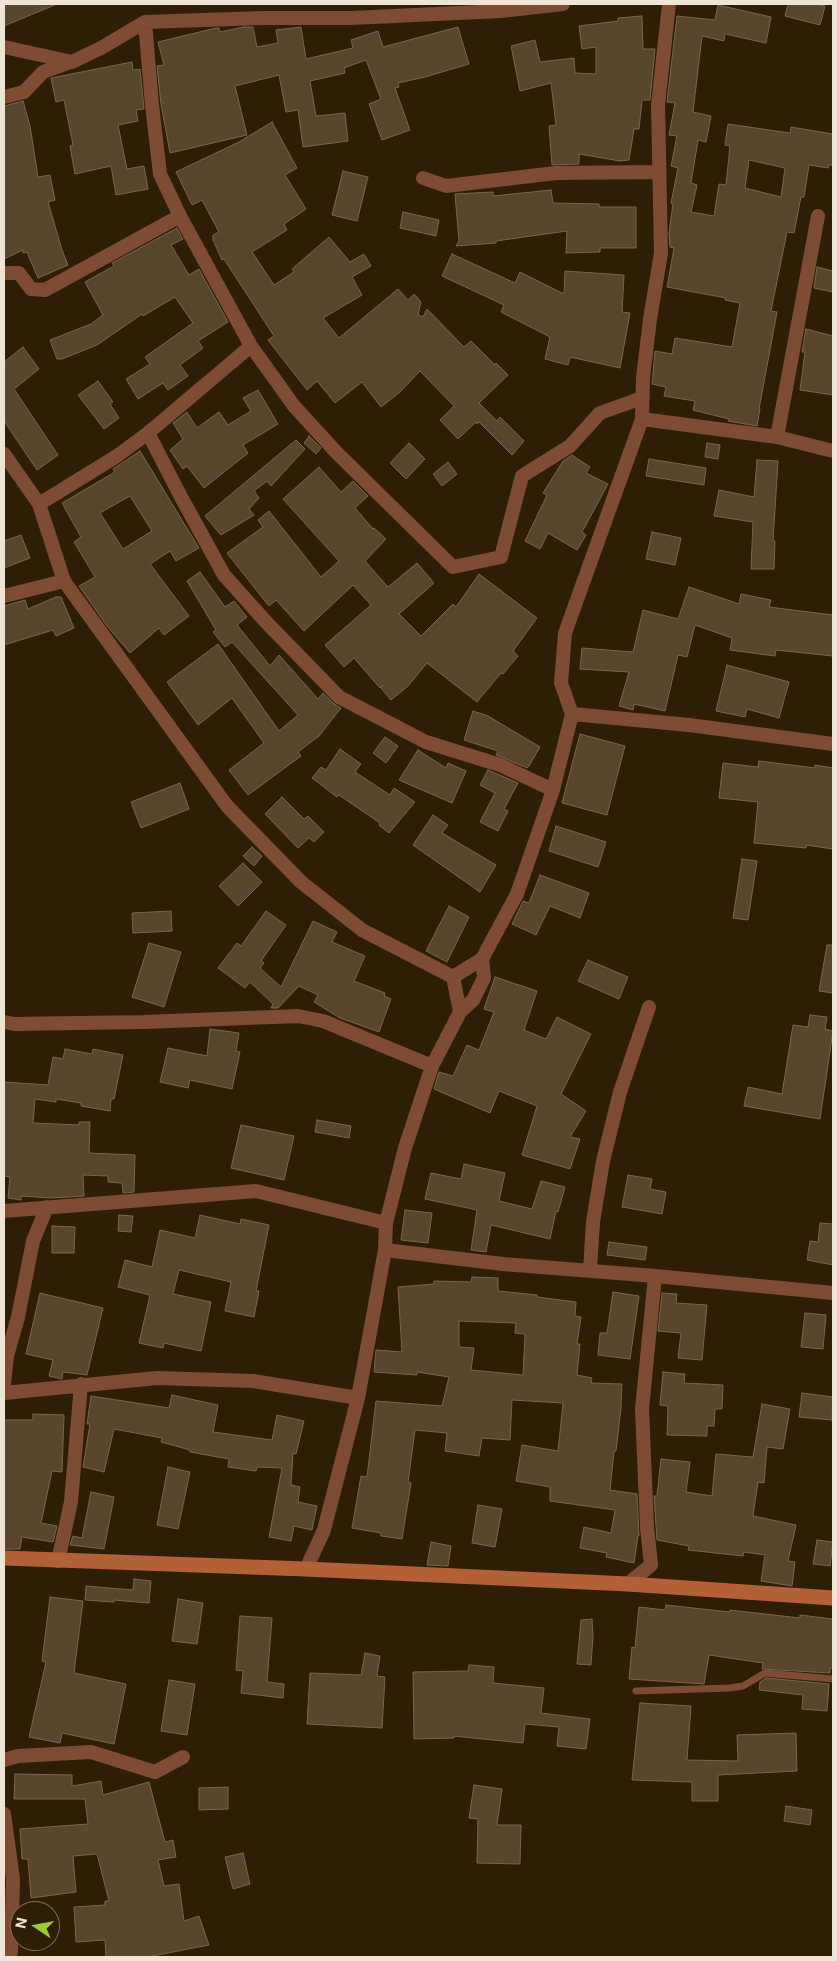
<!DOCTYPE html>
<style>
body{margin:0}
#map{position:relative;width:837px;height:1961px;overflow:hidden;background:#2f1e06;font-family:Inter,sans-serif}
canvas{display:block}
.frame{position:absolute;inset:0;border:5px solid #f0e4d6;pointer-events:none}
.north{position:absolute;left:10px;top:1901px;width:50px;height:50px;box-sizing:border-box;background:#2f1e06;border:1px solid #7c6d59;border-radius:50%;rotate:282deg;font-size:14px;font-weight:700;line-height:20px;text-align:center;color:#f0e4d6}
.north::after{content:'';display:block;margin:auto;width:18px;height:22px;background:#9cca31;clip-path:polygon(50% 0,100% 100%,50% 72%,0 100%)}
</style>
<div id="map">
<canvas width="837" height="1961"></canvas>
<div class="frame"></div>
<div class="north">N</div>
</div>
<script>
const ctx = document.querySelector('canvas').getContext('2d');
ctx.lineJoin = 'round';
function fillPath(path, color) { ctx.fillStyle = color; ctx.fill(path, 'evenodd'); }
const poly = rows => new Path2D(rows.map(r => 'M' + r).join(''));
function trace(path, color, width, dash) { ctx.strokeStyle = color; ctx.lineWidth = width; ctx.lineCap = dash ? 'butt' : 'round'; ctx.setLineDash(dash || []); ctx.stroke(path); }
const building = poly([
 [4,4,57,4,4,26,4,4],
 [788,4,814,4,825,6,820,25,785,16,788,4],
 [718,5,771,17,766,43,725,34,724,41,702,36,693,112,711,116,706,142,698,140,691,183,697,185,691,212,714,216,719,184,726,185,730,146,725,145,728,124,790,133,791,127,833,134,833,165,829,165,828,168,809,165,804,197,801,197,794,233,787,232,771,311,777,312,759,409,760,409,757,426,728,421,729,419,693,410,695,401,664,396,666,387,652,384,655,351,672,354,675,338,732,347,740,303,725,300,726,298,667,287,674,248,670,247,669,233,673,204,671,203,678,168,671,166,677,136,669,135,675,103,667,102,677,16,715,20,718,5],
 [749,160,785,168,781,197,745,188,749,160],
 [642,16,643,49,655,49,650,100,642,100,639,129,634,129,629,160,620,161,579,154,579,164,552,165,549,126,556,125,551,83,520,91,511,46,535,40,540,62,574,58,575,73,596,74,596,47,582,49,579,26,618,21,618,18,642,16],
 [244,27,253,27,257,47,278,43,276,30,301,27,306,59,353,48,351,40,378,31,383,47,458,27,469,64,425,77,398,83,399,87,395,88,410,130,382,140,369,104,381,99,366,60,344,68,345,73,310,81,316,116,345,113,348,141,303,147,298,110,286,112,279,75,235,86,247,135,170,153,161,104,157,66,164,65,158,42,216,28,219,28,220,32,244,27],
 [132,62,133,70,140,69,144,109,136,110,138,121,118,125,127,169,144,166,148,189,116,195,111,166,75,174,70,146,73,145,64,100,56,102,51,78,132,62],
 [23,101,30,126,38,177,50,175,55,200,48,202,62,250,68,265,38,278,27,252,23,253,23,250,4,259,4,106,23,101],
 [272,122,297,168,285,175,306,209,284,224,287,230,252,252,274,285,294,272,292,269,329,237,350,262,364,254,371,266,352,277,362,295,323,318,339,338,398,289,408,300,414,294,421,302,418,315,423,317,427,309,464,347,471,341,495,365,496,363,508,375,479,403,497,421,500,417,524,441,512,455,479,422,477,424,476,422,458,439,440,420,454,406,420,371,400,392,381,407,362,382,335,403,317,381,307,390,268,340,274,336,224,259,222,260,213,240,213,235,219,232,202,200,192,205,176,172,239,142,272,122],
 [343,171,368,177,357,221,332,215,343,171],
 [551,190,553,203,599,204,599,207,636,207,636,248,600,248,600,252,566,253,567,231,496,241,496,243,456,246,459,241,455,194,493,192,493,196,551,190],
 [403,212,439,220,436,236,400,228,403,212],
 [177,228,183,239,171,245,189,275,199,269,228,322,198,341,203,348,180,365,188,376,168,390,163,383,138,399,126,379,150,364,145,357,193,323,175,297,143,316,142,314,97,345,62,359,57,359,50,340,91,324,103,315,85,282,114,266,112,263,177,228],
 [452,254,515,283,520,272,564,294,565,271,624,275,622,312,630,313,620,368,570,357,568,365,545,359,550,337,501,312,504,305,442,276,452,254],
 [817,267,833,271,833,292,814,288,817,267],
 [806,329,833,336,833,395,800,390,805,352,802,352,806,329],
 [23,347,39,369,14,389,58,455,37,470,4,421,4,362,23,347],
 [98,381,113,402,110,404,119,418,104,429,78,395,98,381],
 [258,390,278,424,243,445,248,453,204,488,187,466,183,469,170,450,183,439,173,423,187,412,197,428,219,412,228,425,251,411,243,398,258,390],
 [309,436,321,448,316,454,304,443,309,436],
 [296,440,305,449,271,486,267,481,254,491,259,498,249,509,254,515,221,535,205,516,296,440],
 [409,443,425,459,406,479,390,463,409,443],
 [707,443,720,445,718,459,705,457,707,443],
 [140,451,199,548,176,561,170,551,150,564,189,616,164,635,159,628,130,653,107,626,79,586,95,577,74,542,81,537,62,503,115,472,113,469,140,451],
 [130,496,152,531,123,549,100,513,130,496],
 [572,455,590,467,586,473,608,484,582,532,586,535,577,550,548,533,540,549,525,541,547,495,543,493,563,461,572,455],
 [649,459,706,468,704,485,646,476,649,459],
 [757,460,778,461,773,541,775,541,774,569,751,569,753,522,714,516,719,490,754,497,757,460],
 [448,462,457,474,442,486,433,474,448,462],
 [319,467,341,492,353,481,368,496,355,508,373,529,374,528,386,539,365,561,388,587,417,563,434,583,399,614,421,636,453,604,456,607,479,574,537,618,513,651,518,656,503,674,501,673,477,702,427,663,408,686,391,700,381,688,383,685,380,688,354,658,344,667,325,645,371,605,353,585,304,631,276,600,269,606,227,553,263,527,258,520,269,511,321,577,339,561,283,499,319,467],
 [652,532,681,538,675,565,646,559,652,532],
 [21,535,30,558,4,568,4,541,21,535],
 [200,572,225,607,234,601,247,617,237,625,270,666,279,655,318,699,323,693,333,703,341,708,319,736,298,752,301,756,248,795,229,770,264,743,232,698,198,725,167,682,218,644,279,731,298,715,232,642,225,647,213,632,216,630,187,581,200,572],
 [689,587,739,604,741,594,771,600,769,607,833,615,833,656,776,650,775,656,730,650,732,638,695,625,687,657,678,655,665,711,634,704,633,710,619,706,629,672,580,669,582,648,633,652,643,610,678,619,689,587],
 [56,597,61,597,74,628,56,636,53,630,4,645,4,606,25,600,28,609,56,597],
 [727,665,789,682,779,718,747,709,745,717,716,711,727,665],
 [473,711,488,716,540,747,529,766,527,768,496,755,498,751,464,740,473,711],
 [580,734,625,746,607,815,562,803,580,734],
 [385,737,398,746,386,763,373,753,385,737],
 [340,749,361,764,355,772,390,795,394,788,415,802,389,833,379,825,380,823,339,795,337,797,312,778,321,767,326,770,340,749],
 [418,750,446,768,448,763,466,771,452,803,399,780,418,750],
 [759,761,815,768,815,765,833,768,833,849,806,845,806,848,754,843,758,802,719,798,723,763,758,767,759,761],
 [488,770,518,783,504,809,508,811,498,831,480,822,495,793,480,785,488,770],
 [180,783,189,809,141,828,131,802,180,783],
 [282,797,304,819,308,816,324,832,314,842,309,838,298,848,265,814,282,797],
 [433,815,448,825,442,833,496,865,480,892,413,845,433,815],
 [556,826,606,842,598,867,549,851,556,826],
 [252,847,262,856,254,866,243,856,252,847],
 [742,859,757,861,748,920,733,918,742,859],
 [243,863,262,882,238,906,219,886,243,863],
 [540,875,589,893,580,918,550,906,536,935,512,924,523,901,529,903,540,875],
 [449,906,469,917,447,962,426,951,449,906],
 [171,911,172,931,133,933,132,913,171,911],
 [266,911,286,925,261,961,264,963,260,968,281,987,313,921,337,932,332,942,365,956,354,981,385,993,384,996,391,999,379,1032,340,1018,314,1002,318,995,299,986,278,1008,271,1008,273,1004,250,982,245,988,218,968,237,943,241,946,266,911],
 [149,943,181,952,164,1007,132,997,149,943],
 [827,945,833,945,833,993,819,991,827,945],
 [588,960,628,977,619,999,578,981,588,960],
 [495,977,537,991,524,1030,546,1039,557,1017,591,1034,561,1094,586,1111,570,1137,580,1139,570,1169,522,1155,537,1106,499,1091,490,1113,434,1089,439,1072,453,1076,467,1045,479,1050,494,1012,484,1009,495,977],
 [810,1015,827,1017,825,1029,833,1031,820,1119,744,1106,748,1087,782,1094,793,1025,808,1027,810,1015],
 [210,1029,239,1033,236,1051,240,1052,232,1089,190,1080,188,1088,160,1082,168,1048,207,1056,210,1029],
 [65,1049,92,1054,93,1049,123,1055,114,1099,111,1099,110,1111,81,1106,81,1103,56,1099,56,1102,35,1099,33,1123,79,1125,79,1122,90,1122,89,1153,135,1155,134,1192,123,1193,122,1183,108,1182,108,1176,83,1175,84,1196,51,1198,21,1196,21,1200,8,1198,10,1177,4,1176,4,1082,48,1085,53,1057,63,1059,65,1049],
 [317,1120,351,1126,349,1138,315,1132,317,1120],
 [241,1125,294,1136,284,1180,231,1168,241,1125],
 [464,1164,505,1173,499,1201,532,1209,541,1181,565,1187,558,1212,556,1211,550,1239,491,1225,486,1252,471,1250,477,1210,425,1199,431,1173,461,1179,464,1164],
 [628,1175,652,1179,650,1189,666,1192,662,1214,622,1207,628,1175],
 [405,1210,432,1213,428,1243,401,1240,405,1210],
 [119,1215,133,1216,131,1232,118,1231,119,1215],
 [200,1215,240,1224,241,1219,269,1225,256,1291,259,1291,254,1317,225,1311,231,1282,179,1270,173,1294,211,1302,201,1351,164,1343,163,1348,139,1343,150,1295,118,1287,125,1260,152,1267,160,1230,195,1238,200,1215],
 [820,1223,833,1224,833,1265,807,1260,810,1241,818,1242,820,1223],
 [52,1226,75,1227,74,1253,52,1253,52,1226],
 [609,1242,647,1247,645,1260,607,1255,609,1242],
 [472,1277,498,1278,498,1291,537,1295,537,1297,576,1302,575,1316,581,1317,577,1344,580,1344,577,1375,592,1378,591,1383,622,1384,621,1408,616,1451,614,1451,610,1490,637,1494,639,1536,638,1536,634,1563,606,1557,607,1553,580,1548,584,1527,611,1533,615,1510,550,1501,550,1487,516,1481,522,1445,558,1451,563,1403,512,1400,510,1440,482,1438,479,1456,445,1451,447,1433,415,1430,408,1482,411,1483,402,1539,381,1536,381,1533,352,1528,361,1476,367,1477,376,1401,442,1406,449,1377,417,1372,417,1375,374,1372,376,1350,402,1352,398,1287,434,1284,434,1281,471,1282,472,1277],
 [459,1321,516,1323,515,1333,525,1334,523,1375,471,1370,474,1348,459,1347,459,1321],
 [613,1292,639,1296,630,1359,598,1355,600,1333,607,1333,613,1292],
 [40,1293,103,1308,87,1375,63,1372,62,1379,49,1376,53,1360,26,1354,40,1293],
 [662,1293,677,1294,676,1303,707,1305,702,1360,678,1358,681,1333,658,1331,662,1293],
 [805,1313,826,1315,823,1349,801,1347,805,1313],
 [663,1372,685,1374,684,1383,723,1385,722,1409,715,1409,714,1426,707,1426,707,1436,667,1435,668,1406,660,1405,663,1372],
 [802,1393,833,1397,832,1420,799,1417,802,1393],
 [172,1395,218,1405,213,1432,272,1440,277,1415,304,1421,296,1454,293,1453,291,1485,300,1487,298,1502,317,1506,312,1530,294,1526,291,1541,269,1537,282,1468,257,1467,256,1471,228,1467,229,1459,190,1452,190,1450,161,1442,162,1438,114,1429,104,1472,83,1467,90,1424,87,1424,91,1396,169,1408,172,1395],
 [762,1404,790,1409,783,1449,767,1447,764,1483,758,1482,753,1516,796,1525,788,1561,795,1562,792,1586,761,1581,765,1555,744,1552,743,1556,688,1550,689,1546,657,1540,654,1496,657,1496,661,1459,690,1462,686,1492,712,1496,716,1454,753,1457,762,1404],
 [33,1414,64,1415,62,1472,52,1471,41,1523,57,1526,53,1542,22,1537,20,1549,4,1549,4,1420,33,1420,33,1414],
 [168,1467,190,1472,178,1529,157,1525,168,1467],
 [91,1492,114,1497,104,1549,70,1545,73,1536,82,1538,91,1492],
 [478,1505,502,1509,495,1547,472,1543,478,1505],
 [817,1540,833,1542,830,1566,813,1564,817,1540],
 [431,1542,451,1546,448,1566,427,1565,431,1542],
 [134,1579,151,1581,149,1603,114,1600,114,1602,85,1600,86,1586,133,1590,134,1579],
 [50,1597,83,1601,74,1673,126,1684,114,1744,62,1733,60,1743,29,1737,46,1662,42,1661,50,1597],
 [178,1599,203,1603,197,1644,172,1641,178,1599],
 [666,1605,730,1612,730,1610,800,1618,800,1615,833,1619,833,1668,830,1668,830,1673,762,1669,763,1663,709,1655,704,1684,629,1679,632,1647,635,1648,639,1607,665,1610,666,1605],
 [240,1616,272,1618,267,1682,284,1684,283,1698,241,1693,243,1671,236,1670,240,1616],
 [592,1619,593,1636,591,1665,577,1664,581,1620,592,1619],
 [365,1653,380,1656,377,1676,385,1677,382,1728,307,1724,310,1673,361,1675,365,1653],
 [469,1665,494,1667,493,1683,544,1688,541,1713,590,1719,586,1749,557,1746,559,1727,525,1724,523,1743,454,1736,454,1738,414,1739,413,1672,468,1671,469,1665],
 [766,1678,829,1684,827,1711,802,1709,803,1695,759,1690,760,1682,766,1678],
 [169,1680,195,1684,187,1735,161,1731,169,1680],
 [640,1703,691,1706,687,1760,738,1761,737,1735,796,1733,797,1771,718,1775,718,1801,692,1801,692,1782,632,1780,640,1703],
 [15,1774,72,1775,72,1786,101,1781,103,1795,149,1782,165,1842,173,1840,176,1857,158,1860,164,1886,179,1884,184,1921,199,1916,209,1945,147,1957,106,1957,105,1940,76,1942,74,1907,105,1905,105,1901,109,1901,97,1854,73,1856,76,1892,31,1898,28,1859,22,1859,20,1829,88,1824,85,1799,14,1799,15,1774],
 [474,1785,502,1789,497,1825,521,1825,520,1864,477,1863,478,1819,469,1818,474,1785],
 [228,1787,228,1809,199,1810,199,1788,228,1787],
 [786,1806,812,1810,810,1825,784,1821,786,1806],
 [243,1853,250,1884,233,1889,225,1857,243,1853]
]);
const lane = poly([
 [636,1691,730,1688,743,1686,765,1673,833,1679]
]);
const street = poly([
 [145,22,152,105,160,174,180,216,251,346,294,406,336,452,453,567,501,557,522,476,570,446,600,413,642,398],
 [4,47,72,62,101,48,145,22,263,18,351,18,501,11,563,4],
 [4,97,24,92,43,72,71,62],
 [423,178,446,186,556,173,658,172],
 [4,273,19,273,31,289,45,290,180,216],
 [642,419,777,437,833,451],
 [148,433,181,497,224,575,267,623,339,697,426,742,500,765,553,790],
 [777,437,818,216],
 [4,454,39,504,64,581,227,806,301,882,362,930,453,977],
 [39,504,117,456,148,433,251,346],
 [4,596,64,581],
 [572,714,689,725,833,744],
 [460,1012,453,977,482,959],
 [4,1022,14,1024,144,1022,298,1016,323,1021,432,1066],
 [4,1211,256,1191,386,1223],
 [385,1250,503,1264,655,1276,833,1293],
 [590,1270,593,1222,603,1161,620,1092,649,1007],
 [4,1384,7,1356,18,1317,33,1241,47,1207],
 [4,1393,157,1378,253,1381,358,1398],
 [58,1561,71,1502,81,1384],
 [306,1569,324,1530,358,1398,385,1250,386,1223,405,1148,432,1066,460,1012,473,1000,484,978,482,959,517,894,553,790,572,714,561,683,565,633,642,419,643,378,650,319,661,253,658,105,669,4],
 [628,1584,651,1565,647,1527,642,1409,655,1276],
 [4,1760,18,1756,91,1752,155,1772,183,1757],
 [4,1814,13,1879,11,1952,9,1957]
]);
const secondary = poly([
 [4,1558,306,1569,628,1584,833,1598]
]);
fillPath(building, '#58462d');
trace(building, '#7a664d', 1);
trace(lane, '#7e4c33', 7);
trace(street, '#7e4c33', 14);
trace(secondary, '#b26137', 15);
</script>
